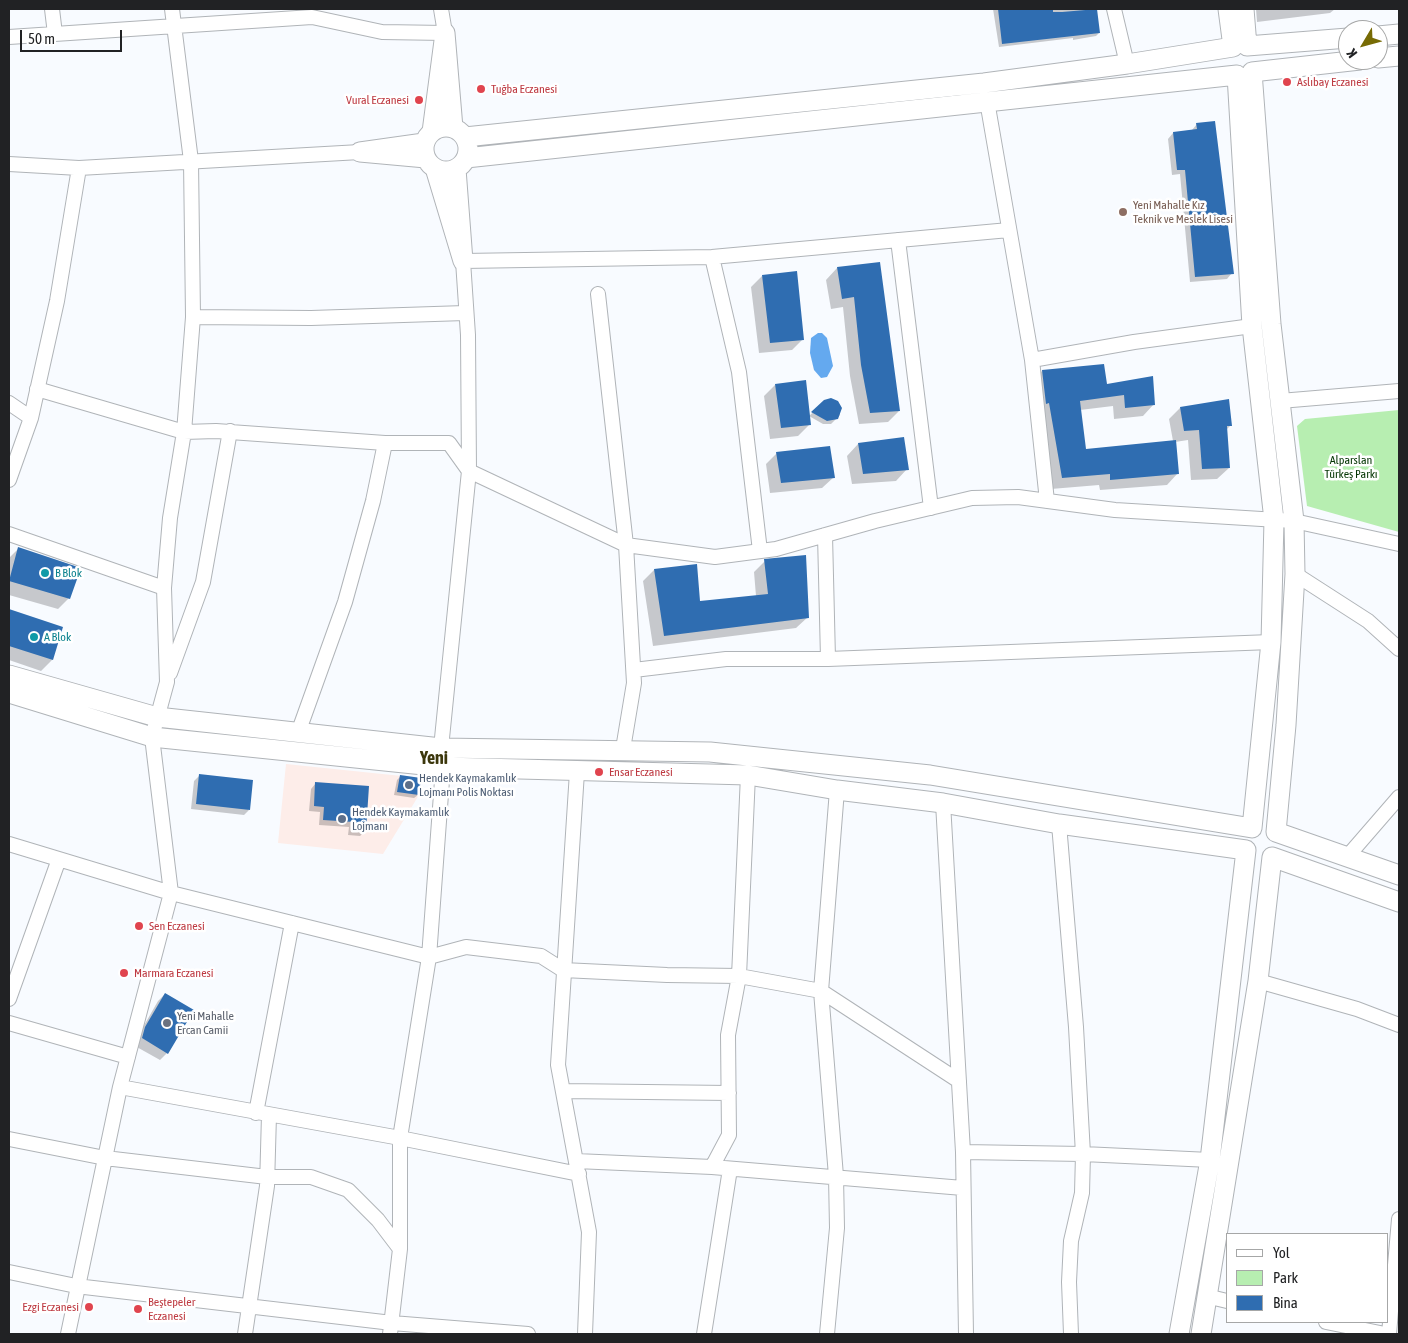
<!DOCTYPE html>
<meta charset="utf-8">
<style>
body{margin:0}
#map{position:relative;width:1408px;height:1343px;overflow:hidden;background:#f8fbff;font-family:"Asap Condensed",sans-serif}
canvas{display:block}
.frame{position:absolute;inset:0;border:10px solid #212224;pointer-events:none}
.legend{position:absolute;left:1226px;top:1233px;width:162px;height:90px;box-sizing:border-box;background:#fff;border:1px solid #a6a7a7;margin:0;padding:6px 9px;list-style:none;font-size:15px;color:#212224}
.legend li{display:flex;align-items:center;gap:10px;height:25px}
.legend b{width:25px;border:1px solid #a6a7a7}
.north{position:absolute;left:1338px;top:20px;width:50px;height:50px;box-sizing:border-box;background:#fff;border:1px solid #a6a7a7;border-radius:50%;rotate:233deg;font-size:14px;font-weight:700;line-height:20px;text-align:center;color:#212224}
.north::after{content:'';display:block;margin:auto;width:18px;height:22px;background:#776b05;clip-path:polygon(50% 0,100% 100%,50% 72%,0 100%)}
.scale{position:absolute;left:20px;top:30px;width:102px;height:22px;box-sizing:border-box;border:2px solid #212224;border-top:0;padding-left:6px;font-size:15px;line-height:18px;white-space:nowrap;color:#212224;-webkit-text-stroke:4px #fff;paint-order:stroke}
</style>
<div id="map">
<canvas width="1408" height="1343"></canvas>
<div class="frame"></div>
<ul class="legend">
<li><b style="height:6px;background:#fff"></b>Yol</li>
<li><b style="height:14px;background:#b7eeb1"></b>Park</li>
<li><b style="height:14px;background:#2f6db1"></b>Bina</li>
</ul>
<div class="north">K</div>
<div class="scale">50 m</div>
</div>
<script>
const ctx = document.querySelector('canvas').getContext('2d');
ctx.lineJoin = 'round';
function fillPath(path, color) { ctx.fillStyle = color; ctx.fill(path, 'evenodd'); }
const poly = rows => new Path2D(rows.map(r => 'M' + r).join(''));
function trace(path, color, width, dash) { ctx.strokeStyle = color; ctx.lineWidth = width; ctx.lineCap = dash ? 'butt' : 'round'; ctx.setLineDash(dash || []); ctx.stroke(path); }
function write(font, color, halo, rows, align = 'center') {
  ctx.font = font + ' "Asap Condensed",sans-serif'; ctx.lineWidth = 5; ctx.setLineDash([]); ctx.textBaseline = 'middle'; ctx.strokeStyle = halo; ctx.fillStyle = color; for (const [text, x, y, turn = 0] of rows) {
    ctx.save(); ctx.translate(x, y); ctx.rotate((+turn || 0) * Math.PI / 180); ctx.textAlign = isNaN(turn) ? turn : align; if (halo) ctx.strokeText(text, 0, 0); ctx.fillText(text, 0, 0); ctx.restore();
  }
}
const commercial = poly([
 [286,764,421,778,419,795,383,854,278,843]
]);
const green = poly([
 [1399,410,1399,532,1307,506,1297,426,1305,419]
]);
const water = poly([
 [818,333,822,333,827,338,833,366,827,377,821,378,814,370,810,353,811,338]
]);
const shadow = poly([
 [993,9,1095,9,1099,33,1096,36,1073,40,1073,38,999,47],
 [1256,9,1335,9,1330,13,1257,22],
 [1197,124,1232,273,1227,279,1190,282,1180,174,1172,175,1168,139,1173,133,1192,130],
 [879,263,899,411,888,422,859,424,850,376,843,307,831,309,826,280,837,268],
 [762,276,803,339,792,350,759,353,751,287],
 [1042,371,1106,385,1154,404,1143,416,1114,419,1113,406,1080,410,1085,451,1173,441,1169,419,1180,408,1231,425,1226,430,1229,468,1217,479,1191,480,1188,440,1175,442,1178,473,1167,485,1100,490,1099,485,1051,489,1031,383],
 [775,385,809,425,798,436,770,439,764,396],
 [825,401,839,405,840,415,831,424,823,424,809,416],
 [858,444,907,469,896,481,852,484,847,456],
 [777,453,834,477,822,488,770,493,766,464],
 [19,548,69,598,58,609,9,595,9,558],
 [765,561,808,617,796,628,653,646,643,581,654,570,696,566,699,602,756,596,754,572],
 [9,610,61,628,52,660,41,671,9,660],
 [199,776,249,810,244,815,191,809,194,781],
 [401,776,418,795,414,798,394,795,397,780],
 [316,783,365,831,360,836,348,835,349,827,319,825,320,812,309,811,311,789],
 [165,994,167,1053,160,1060,135,1046,138,1036,158,1001]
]);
const building = poly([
 [998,9,1053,9,1053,12,1062,12,1097,9,1100,33,1002,44],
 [1215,121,1234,274,1195,277,1185,170,1177,170,1173,132,1197,129,1196,123],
 [880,262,900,411,870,413,861,365,854,297,842,299,837,267],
 [797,271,804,340,770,343,762,275],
 [1104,364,1107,384,1153,376,1155,405,1125,408,1124,395,1080,401,1086,449,1176,440,1179,474,1110,480,1110,474,1062,478,1049,403,1046,404,1042,370],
 [806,380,811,425,781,428,775,384],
 [831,398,838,401,842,408,838,419,827,421,811,412,824,400],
 [1229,399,1232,426,1227,426,1230,468,1202,469,1199,430,1184,431,1180,407],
 [904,437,909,470,863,474,858,443],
 [830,446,835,478,781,483,776,452],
 [18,547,81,568,70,599,9,581],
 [806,555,809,618,664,636,654,569,697,564,700,601,768,594,764,559],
 [9,609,63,627,53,660,9,646],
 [199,774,253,780,250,810,196,804],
 [400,775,421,778,419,795,397,792],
 [315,782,369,786,366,831,353,830,354,822,323,820,324,807,314,806],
 [165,993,194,1010,168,1054,142,1038,145,1027]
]);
const minor = poly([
 [52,9,55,34],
 [1114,9,1127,64],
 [9,37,312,17,382,32,445,33,441,9],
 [987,101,1032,360],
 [9,164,79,168,57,301,31,418,9,480],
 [79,168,360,152],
 [898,240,931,508],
 [712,257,739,372,760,551],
 [598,294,626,545,634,683,623,749],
 [193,317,311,318,465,313],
 [37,389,184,432,216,431,385,443,449,443,469,471,626,545,715,557,776,549,875,521,972,498,1018,497,1115,510,1294,521,1399,544],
 [1280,401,1399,391],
 [9,403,31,418],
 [1047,501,1032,360,1134,342,1252,326],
 [9,534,164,588],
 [825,535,828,659],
 [1295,574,1368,621,1399,649],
 [634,670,726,659,828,659,1271,642],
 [170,673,203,582,230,431],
 [298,733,345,602,373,501,385,443],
 [577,772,558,1065,589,1232,585,1334],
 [943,803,963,1152,966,1334],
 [1059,824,1076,1027,1083,1154,1082,1193,1071,1241,1069,1282,1071,1334],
 [9,844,171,893,429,957,466,947,541,956,563,970,667,975,739,976,821,991,959,1081],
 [1347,857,1399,797],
 [1258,981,1357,1009,1399,1025],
 [9,999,59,859],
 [9,1023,128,1057],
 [120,1087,400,1138,579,1174],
 [563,1091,729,1093],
 [256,1113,292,923],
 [9,1139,105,1158,267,1177,311,1177,348,1190,378,1220,400,1249],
 [963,1152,1083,1154,1210,1160],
 [576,1161,712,1167,729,1135,728,1035,739,976,748,775],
 [712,1167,963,1188],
 [9,1272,76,1286,392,1323,528,1334],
 [1206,1296,1227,1301],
 [1326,1322,1385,1334],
 [68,1334,120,1087,171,893,152,737,167,682,164,588,170,518,184,432,193,317,191,161,172,9],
 [245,1334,267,1186,269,1115],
 [390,1334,400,1249,400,1138,429,957,443,767,441,748,469,471,468,335,463,261,712,257,1009,230],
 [704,1334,730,1169],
 [827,1334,837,1228,836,1176,821,991,837,790],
 [1389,1334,1399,1219]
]);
const secondary = poly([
 [1244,9,1247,46,1348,38],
 [1378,36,1399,34],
 [1378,58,1399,56],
 [1360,60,1252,72,1271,324,1294,521,1295,574,1286,725,1276,832,1399,875],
 '424 149a22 22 0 1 1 44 0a22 22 0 1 1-44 0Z',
 [432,132,445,33,453,128],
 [465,137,984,83,1127,64,1233,47,1228,9],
 [424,143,360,152,426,158],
 [435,168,463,261,456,169],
 [9,675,157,717,441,748,710,752,930,775,1252,828,1271,642,1274,520,1252,326,1237,75,466,158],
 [9,693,152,737,443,767,748,775,837,790,943,803,1059,824,1246,850,1210,1160,1179,1334],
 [1201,1334,1258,981,1272,857,1399,902]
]);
const markers = [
 [1287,82,5,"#e0444e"],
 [481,89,5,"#e0444e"],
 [419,100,5,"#e0444e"],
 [1123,212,5,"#8d6e63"],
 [45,573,5,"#0f9aa8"],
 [34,637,5,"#0f9aa8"],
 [599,772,5,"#e0444e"],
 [409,785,5,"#5c6f8a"],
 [342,819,5,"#5c6f8a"],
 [139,926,5,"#e0444e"],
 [124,973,5,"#e0444e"],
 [167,1023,5,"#6b7280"],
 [89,1307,5,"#e0444e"],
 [138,1309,5,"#e0444e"]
];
const healthNames = [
 ["Aslıbay Eczanesi",1297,82],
 ["Tuğba Eczanesi",491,89],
 ["Vural Eczanesi",409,100,"right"],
 ["Ensar Eczanesi",609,772],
 ["Sen Eczanesi",149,926],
 ["Marmara Eczanesi",134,973],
 ["Beştepeler",148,1302],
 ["Eczanesi",148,1316],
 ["Ezgi Eczanesi",79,1307,"right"]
];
const educationNames = [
 ["Yeni Mahalle Kız",1133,205],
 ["Teknik ve Meslek Lisesi",1133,219]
];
const parkNames = [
 ["Alparslan",1351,460],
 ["Türkeş Parkı",1351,474]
];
const cultureNames = [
 ["B Blok",55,573],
 ["A Blok",44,637]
];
const serviceNames = [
 ["Hendek Kaymakamlık",419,778],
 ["Lojmanı Polis Noktası",419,792],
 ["Hendek Kaymakamlık",352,812],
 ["Lojmanı",352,826]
];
const worshipNames = [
 ["Yeni Mahalle",177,1016],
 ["Ercan Camii",177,1030]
];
const districtNames = [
 ["Yeni",434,758]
];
fillPath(commercial, '#fdede9');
fillPath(green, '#b7eeb1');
fillPath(water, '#64a9ef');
fillPath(shadow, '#0003');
fillPath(building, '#2f6db1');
trace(minor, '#b0b4b8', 16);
trace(secondary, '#b0b4b8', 21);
trace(minor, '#fff', 14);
trace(secondary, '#fff', 19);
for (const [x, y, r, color] of markers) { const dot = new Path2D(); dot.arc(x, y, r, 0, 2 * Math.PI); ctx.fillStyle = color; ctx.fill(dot); trace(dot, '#fff', 2); }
write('12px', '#be3a42', '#fff', healthNames, 'left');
write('12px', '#785e54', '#fff', educationNames, 'left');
write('12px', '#043503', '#fff', parkNames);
write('12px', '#0d838f', '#fff', cultureNames, 'left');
write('12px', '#4e5e75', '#fff', serviceNames, 'left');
write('12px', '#5b616d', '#fff', worshipNames, 'left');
write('bold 18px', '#3c370c', '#fff', districtNames);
</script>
